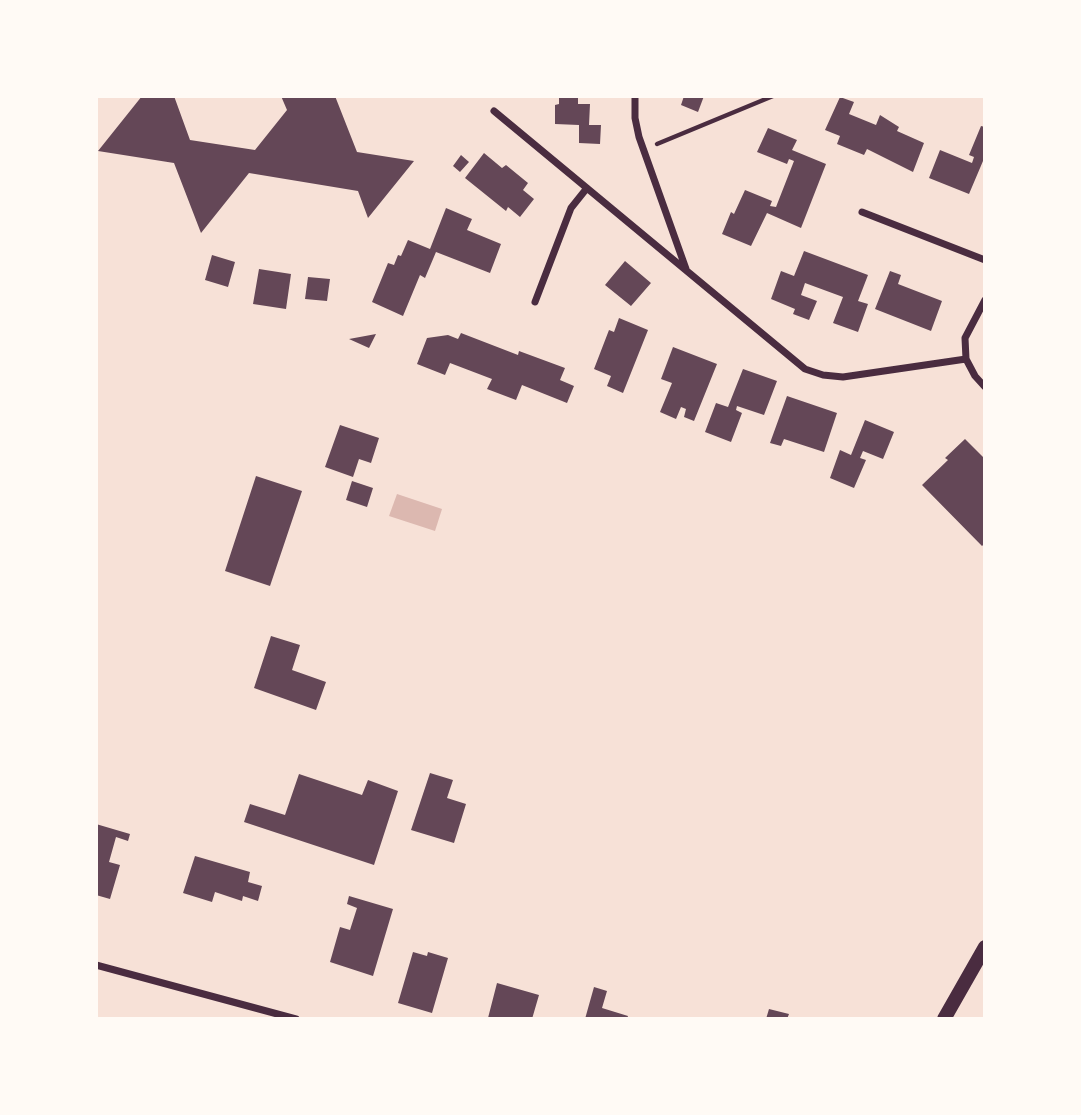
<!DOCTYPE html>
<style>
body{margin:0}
#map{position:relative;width:1081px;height:1115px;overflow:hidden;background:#f7e1d7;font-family:"Space Grotesk",sans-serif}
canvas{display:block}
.frame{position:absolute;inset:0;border:98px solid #fffaf5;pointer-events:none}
</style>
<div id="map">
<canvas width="1081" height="1115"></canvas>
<div class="frame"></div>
</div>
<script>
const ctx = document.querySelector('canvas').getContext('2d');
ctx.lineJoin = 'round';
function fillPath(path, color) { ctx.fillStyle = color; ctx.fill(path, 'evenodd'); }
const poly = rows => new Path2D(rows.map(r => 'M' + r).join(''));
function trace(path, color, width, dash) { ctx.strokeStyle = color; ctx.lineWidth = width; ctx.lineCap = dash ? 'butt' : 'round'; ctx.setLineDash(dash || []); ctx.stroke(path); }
const water = poly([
 [397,494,442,509,435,531,389,516]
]);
const building = poly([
 [142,96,174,96,190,140,255,150,287,110,281,96,335,96,357,152,414,161,368,218,358,191,249,173,201,233,174,163,98,151],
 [559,96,578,96,578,104,590,104,589,125,601,125,600,144,579,143,579,125,555,124,555,105,559,104],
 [684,96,704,96,698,112,681,105],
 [840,97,854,102,849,114,876,125,880,115,899,127,897,131,924,143,913,172,867,149,864,155,837,144,840,136,825,130],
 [981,126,985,127,985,161,983,161,969,194,929,178,940,150,972,163,974,157,969,155],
 [768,128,797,140,792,150,826,164,801,228,767,213,751,246,722,234,731,212,734,214,745,190,772,201,770,206,776,207,794,161,789,159,787,164,757,152],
 [484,153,502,168,506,165,528,183,523,190,534,199,520,217,508,207,506,211,465,178],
 [461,155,469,162,460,172,453,166],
 [446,208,472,219,467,230,501,244,490,273,436,252,425,278,420,275,403,316,372,302,388,263,394,265,398,255,401,256,408,240,430,249],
 [804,251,868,275,858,301,868,304,858,332,833,323,843,297,805,283,801,295,817,301,809,320,793,314,795,309,771,299,781,271,794,276],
 [212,255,235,262,228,287,205,280],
 [625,261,651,283,631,306,605,285],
 [259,269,291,274,286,309,253,304],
 [890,271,901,275,898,284,942,301,931,331,875,309],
 [308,277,330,279,327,301,305,299],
 [619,318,648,330,623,393,607,386,611,376,594,369,609,330,614,332],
 [461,333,518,355,519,351,565,368,560,380,574,386,567,403,522,385,516,400,487,389,492,379,450,363,445,375,417,364,427,338,448,335,458,339],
 [376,334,369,348,349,339],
 [673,347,717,364,694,421,684,417,686,409,681,407,676,419,660,412,672,383,661,379],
 [743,369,777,381,764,415,737,406,736,410,742,413,731,442,705,432,716,403,728,407],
 [787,396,837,413,824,452,784,439,781,446,770,443],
 [865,420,894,432,883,459,863,451,860,458,866,460,854,488,830,478,840,450,851,455],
 [340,425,379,438,371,463,359,459,353,477,325,467],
 [965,439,985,459,985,543,982,546,922,485,948,460,945,458],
 [256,476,302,491,270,586,225,571],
 [352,481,373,488,367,507,346,500],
 [271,636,300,645,292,670,326,682,316,710,254,688],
 [430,773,453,780,447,798,466,804,454,843,411,830],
 [299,774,362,795,368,780,398,791,374,865,244,822,250,804,285,815],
 [96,824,130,834,128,841,116,837,109,862,120,865,110,899,96,895],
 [195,856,250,872,248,882,262,886,258,901,243,896,242,901,215,892,212,902,183,893],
 [349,896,393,909,373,976,330,962,340,927,350,930,357,908,347,904],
 [413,952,427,956,428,952,448,958,432,1013,398,1003],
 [497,983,539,995,532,1019,488,1018],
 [594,987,607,991,602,1008,628,1016,627,1019,585,1019],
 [769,1009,789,1014,787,1019,766,1019]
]);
const path = poly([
 [657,144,773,96]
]);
const minor = poly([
 [635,96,635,118,639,137,686,269],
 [494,111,805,369,823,375,843,377,966,359],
 [862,212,985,260],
 [985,300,965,338,966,359,975,376,985,387],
 [535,302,571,208,587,188],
 [96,965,296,1019]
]);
const secondary = poly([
 [944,1019,985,947]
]);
fillPath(water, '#dcb8b0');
fillPath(building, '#644757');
trace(path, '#4a2c40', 4.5);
trace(minor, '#4a2c40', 7);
trace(secondary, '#4a2c40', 14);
</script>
